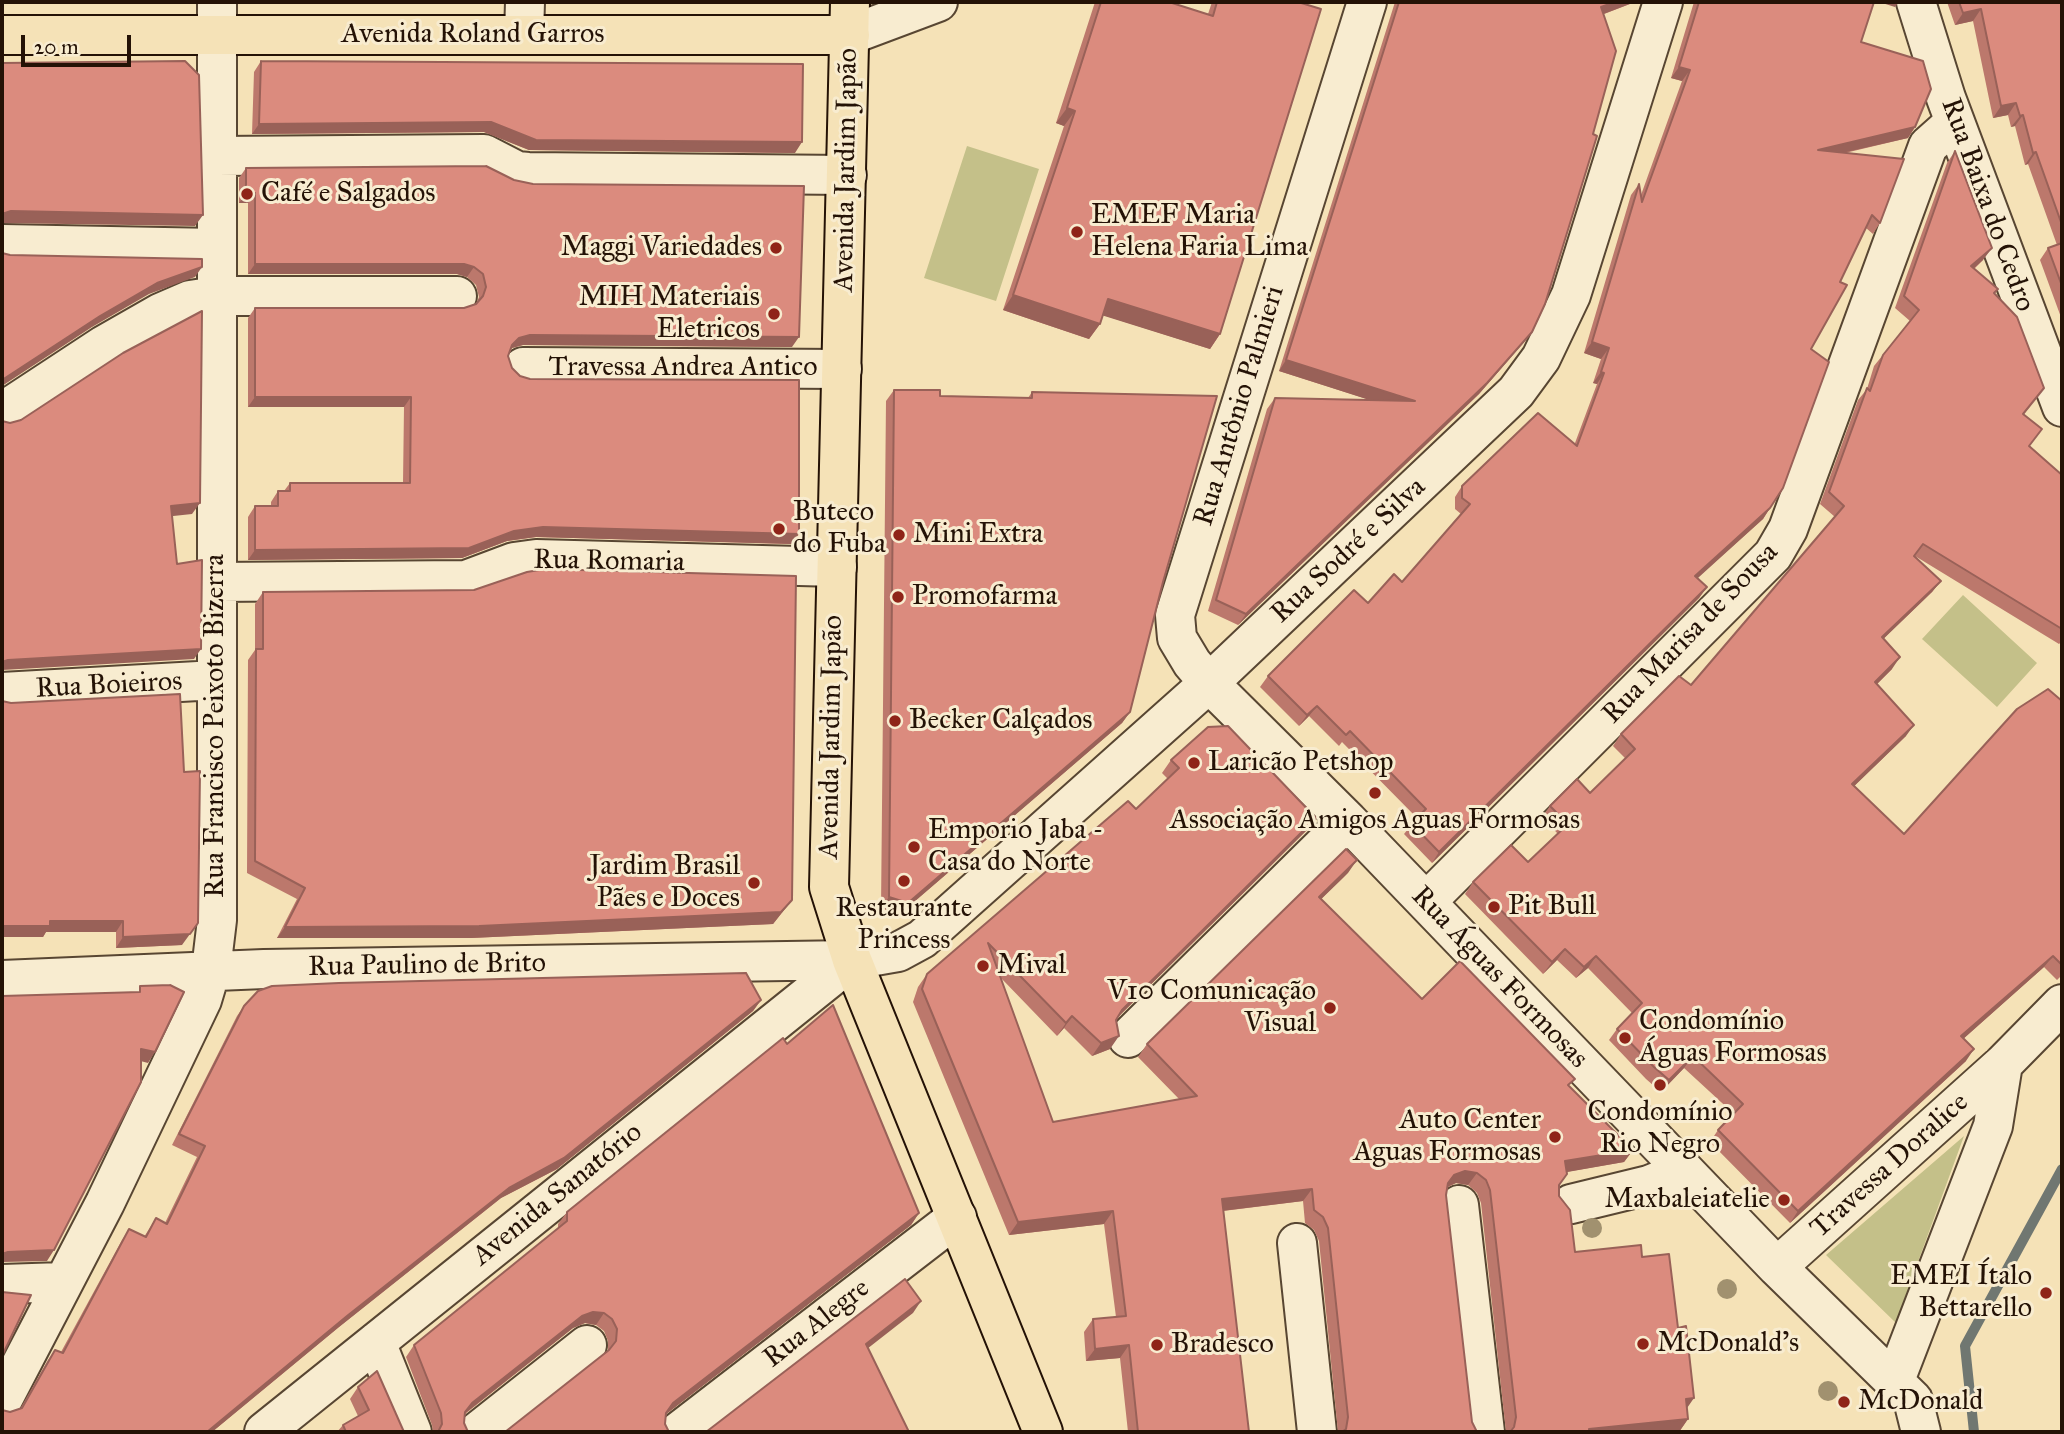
<!DOCTYPE html>
<meta charset="utf-8">
<style>
body{margin:0}
#map{position:relative;width:2064px;height:1434px;overflow:hidden;background:#f5e2b7;font-family:"IM FELL Great Primer",serif}
canvas{display:block}
.frame{position:absolute;inset:0;border:4px solid #241206;pointer-events:none}
.scale{position:absolute;left:21px;top:35px;width:110px;height:32px;box-sizing:border-box;border:4px solid #241206;border-top:0;padding-left:9px;font-size:21px;line-height:24px;white-space:nowrap;color:#241206;-webkit-text-stroke:5px #f8ecd0;paint-order:stroke}
</style>
<div id="map">
<canvas width="2064" height="1434"></canvas>
<div class="frame"></div>
<div class="scale">20 m</div>
</div>
<script>
const ctx = document.querySelector('canvas').getContext('2d');
ctx.lineJoin = 'round';
function fillPath(path, color) { ctx.fillStyle = color; ctx.fill(path, 'evenodd'); }
const poly = rows => new Path2D(rows.map(r => 'M' + r).join(''));
function trace(path, color, width, dash) { ctx.strokeStyle = color; ctx.lineWidth = width; ctx.lineCap = dash ? 'butt' : 'round'; ctx.setLineDash(dash || []); ctx.stroke(path); }
function write(font, color, halo, rows, align = 'center') {
  ctx.font = font + ' "IM FELL Great Primer",serif'; ctx.lineWidth = 6; ctx.setLineDash([]); ctx.textBaseline = 'middle'; ctx.strokeStyle = halo; ctx.fillStyle = color; for (const [text, x, y, turn = 0] of rows) {
    ctx.save(); ctx.translate(x, y); ctx.rotate((+turn || 0) * Math.PI / 180); ctx.textAlign = isNaN(turn) ? turn : align; if (halo) ctx.strokeText(text, 0, 0); ctx.fillText(text, 0, 0); ctx.restore();
  }
}
const green = poly([
 [967,146,1039,169,996,301,924,278],
 [1963,595,2037,663,1997,707,1922,639],
 [1964,1136,1896,1322,1896,1323,1826,1255]
]);
const stream = poly([
 [1974,1432,1965,1346,2062,1169]
]);
const minor = poly([
 [1367,2,1175,615,1177,638,1192,663,1209,683,1348,821,1777,1267,1913,1400,1921,1432],
 [1916,2,1946,98,2062,407],
 [524,35,525,2],
 [850,35,938,2],
 [217,156,484,154,517,171,528,172,847,175],
 [3,244,217,248],
 [523,367,842,369],
 [2,412,104,345,160,313,190,300,217,296,457,296],
 [216,582,466,580,514,562,536,559,837,567],
 [2,692,216,680],
 [1426,902,1773,555,1788,529,1928,146,1955,122],
 [2,980,264,969,852,960,898,952,922,939,1209,683,1516,392,1541,358,1571,295,1663,2],
 [1128,1038,1348,821],
 [1571,1204,1649,1185,1684,1171],
 [1459,1205,1485,1432],
 [1297,1243,1317,1432],
 [1777,1267,2003,1064,2062,1004],
 [2,1284,63,1282],
 [376,1342,412,1432],
 [1894,1383,1993,1126,2003,1064],
 [2,1401,105,1203,202,1000,211,970,217,920,217,2],
 [264,1432,852,960],
 [477,1432,587,1345],
 [678,1432,957,1217]
]);
const major = poly([
 [850,2,829,887,852,960,1043,1432],
 [2,35,850,35]
]);
const trees = [
 [1592,1228],
 [1727,1289],
 [1828,1391]
];
const wall = poly([
 [1095,2,1169,2,1208,14,1212,2,1298,2,1220,334,1210,349,1103,315,1100,324,1089,339,1003,310,1064,126,1056,123],
 [1395,2,1635,2,1604,14,1524,342,1479,394,1238,625,1208,611,1267,409,1275,398,1370,400,1279,371],
 [1694,2,1874,2,1861,42,1915,127,1908,138,1845,153,1880,223,1873,234,1866,228,1840,282,1811,349,1770,508,1763,519,1697,578,1707,587,1699,598,1432,863,1404,834,1417,818,1342,742,1339,746,1309,716,1299,726,1260,687,1268,676,1368,603,1402,582,1461,514,1455,509,1455,497,1462,486,1575,443,1597,384,1593,383,1601,359,1584,353,1631,195,1639,184,1641,195,1682,81,1671,78],
 [1947,2,2062,2,2062,320,2040,260,2048,248,2057,245,2028,164,2025,165,2015,126,2011,127,2008,115,1993,118,1973,21,1955,25],
 [261,61,795,153,529,150,484,132,252,134,254,72],
 [1955,151,1983,260,1974,269,1995,294,2044,388,2024,414,2030,446,2062,475,2062,641,2059,644,1915,556,1941,581,1932,592,1883,639,1892,669,1877,684,1906,736,1854,786,1904,834,2062,701,2062,975,2057,980,2044,967,1963,1039,1966,1061,1790,1223,1710,1142,1718,1130,1734,1114,1684,1068,1661,1092,1646,1079,1609,1040,1617,1029,1632,1013,1588,968,1576,978,1557,960,1543,974,1465,894,1473,882,1528,862,1558,834,1542,817,1550,806,1590,793,1625,758,1613,746,1621,734,1691,685,1835,517,1820,504,1858,400,1867,389,1874,366,1910,321,1895,308,1947,163],
 [246,168,792,347,523,345,512,348,508,356,512,368,520,376,792,544,536,537,507,541,462,558,248,560,248,517,255,506,271,506,271,502,278,491,284,491,290,483,403,483,404,407,248,407,248,318,255,308,464,308,476,304,479,297,476,285,467,277,457,274,248,274,248,203,239,203,239,178],
 [894,390,940,396,1028,398,1032,392,1163,582,1130,712,1122,723,900,914,881,908,886,401],
 [263,592,792,900,773,924,471,938,277,938,297,899,247,873,248,660,255,650,255,604],
 [2,701,182,945,116,948,116,932,46,932,43,937,2,937],
 [1171,760,1307,830,1117,1018,1110,1049,1092,1056,1064,1028,1057,1036,1001,978,1053,1122,1179,1099,1138,1057,1147,1044,1348,873,1321,899,1422,999,1569,1087,1633,1150,1624,1162,1566,1172,1559,1185,1559,1196,1575,1252,1642,1257,1687,1409,1688,1419,1679,1432,1506,1432,1481,1203,1477,1193,1468,1185,1456,1183,1448,1187,1446,1195,1472,1422,1477,1432,1338,1432,1319,1241,1314,1230,1305,1223,1303,1201,1223,1211,1249,1432,1128,1432,1120,1358,1086,1361,1084,1332,1093,1319,1116,1317,1104,1224,1009,1235,913,1002,918,987,927,974,1136,809,1168,779,1162,773],
 [761,1000,753,1011,557,1169,501,1198,339,1327,212,1432,2,1432,10,1412,20,1409,48,1360,55,1350,61,1352,122,1240,129,1229,144,1237,156,1218,165,1223,197,1157,172,1145,237,1016,244,1006],
 [787,1044,919,1213,911,1225,666,1414,665,1424,608,1351,608,1341,604,1331,596,1325,585,1323,573,1328,465,1414,464,1423,468,1432,433,1432,432,1425,406,1357,414,1345,558,1228,558,1224,567,1212],
 [358,1387,404,1432,337,1432,343,1425,358,1416,350,1399]
]);
const shadedWall = poly([
 [1615,2,1635,2,1593,18,1601,7],
 [1879,2,1899,2,1895,7],
 [1981,9,1973,21,1955,25,1963,13],
 [1679,67,1690,70,1682,81,1671,78],
 [2016,103,2008,115,1993,118,2001,106],
 [1067,108,1075,111,1064,126,1056,123],
 [2023,115,2015,126,2011,127,2020,116],
 [491,122,802,142,795,153,529,150,484,132,252,134,259,124],
 [1915,127,1908,138,1811,160,1818,150],
 [2036,152,2028,164,2025,165,2033,153],
 [246,193,255,193,248,203,239,203],
 [11,211,203,215,195,226,2,223,2,214],
 [1992,248,1983,260,1963,278,1971,266],
 [255,264,464,264,474,267,467,277,457,274,248,274],
 [202,267,195,277,149,294,92,327,2,386,2,380,100,316,157,283],
 [1013,295,1100,324,1089,339,1003,310],
 [1108,299,1220,334,1210,349,1098,314],
 [1532,332,1524,342,1479,394,1238,625,1246,614],
 [530,335,799,337,792,347,523,345,512,348,505,355,512,345,519,338],
 [1592,342,1609,348,1601,359,1584,353],
 [1286,360,1415,401,1407,412,1279,371],
 [1601,372,1604,373,1597,384,1593,383],
 [255,397,411,397,404,407,248,407],
 [200,503,192,514,164,517,171,506],
 [1770,508,1763,519,1688,587,1695,576],
 [543,527,799,534,792,544,536,537,507,541,462,558,248,560,255,550,514,531],
 [1941,581,1932,592,1873,649,1882,637],
 [1707,587,1699,598,1432,863,1439,852],
 [201,649,194,659,2,670,2,662,8,660],
 [1900,657,1892,669,1867,694,1875,682],
 [1317,706,1309,716,1299,726,1307,715],
 [1130,712,1122,723,900,914,881,908,889,897],
 [1914,725,1906,736,1844,796,1852,784],
 [1316,818,1307,830,1113,1022,1122,1010],
 [1357,860,1348,873,1310,910,1319,897],
 [792,900,773,924,471,938,277,938,285,927],
 [50,921,123,921,116,932,46,932,43,937,2,937,2,926],
 [198,923,182,945,116,948,123,937],
 [1565,949,1557,960,1543,974,1552,962],
 [1596,956,1588,968,1576,978,1584,967],
 [2053,956,2044,967,1953,1048,1961,1036],
 [761,1000,753,1011,557,1169,501,1198,339,1327,212,1432,207,1432,347,1316,509,1188],
 [1072,1016,1064,1028,1057,1036,1066,1023],
 [1119,1036,1110,1049,1092,1056,1101,1043],
 [141,1049,155,1052,148,1063,133,1059],
 [1974,1049,1966,1061,1790,1223,1798,1211],
 [1693,1056,1684,1068,1661,1092,1669,1080],
 [1633,1150,1624,1162,1556,1174,1565,1161],
 [1465,1171,1477,1173,1468,1185,1456,1183,1445,1188,1439,1196,1454,1175],
 [1312,1189,1303,1201,1213,1212,1222,1199],
 [1113,1211,1104,1224,1009,1235,1018,1222],
 [919,1213,911,1225,665,1415,673,1403],
 [54,1250,47,1261,2,1262,2,1254,8,1252],
 [921,1301,913,1313,858,1356,866,1344],
 [593,1312,604,1313,596,1325,585,1323,573,1328,463,1415,472,1403,582,1316],
 [1129,1345,1120,1358,1086,1361,1095,1349],
 [1694,1398,1685,1411,1686,1399],
 [1688,1419,1679,1432,1586,1432,1589,1429]
]);
const building = poly([
 [1101,2,1169,2,1213,16,1217,2,1298,2,1321,9,1220,334,1108,299,1100,324,1013,295,1075,111,1067,108,1101,2],
 [1399,2,1615,2,1601,7,1616,51,1593,134,1597,136,1545,304,1532,332,1487,383,1246,614,1216,600,1275,398,1415,401,1286,360,1399,2],
 [1699,2,1874,2,1861,42,1923,61,1931,89,1915,127,1818,150,1904,159,1880,223,1872,215,1840,282,1847,285,1811,349,1829,362,1783,488,1770,508,1695,576,1707,587,1439,852,1411,823,1426,809,1350,731,1346,735,1317,706,1307,715,1268,676,1354,590,1368,603,1394,574,1402,582,1470,504,1462,498,1462,486,1538,413,1577,446,1604,373,1601,372,1609,348,1592,342,1639,184,1642,202,1690,70,1679,67,1699,2],
 [1959,2,2062,2,2062,225,2036,152,2033,153,2023,115,2020,116,2016,103,2001,106,1981,9,1963,13,1959,2],
 [185,61,199,75,203,215,11,211,2,214,2,63,185,61],
 [261,61,803,64,802,142,536,140,491,122,259,124,261,61],
 [1955,151,1992,248,1971,266,1998,289,1994,293,2017,317,2044,388,2023,414,2042,429,2029,446,2062,475,2062,629,1923,544,1914,556,1941,581,1882,637,1900,657,1875,682,1914,725,1852,784,1904,834,2017,709,2048,689,2062,701,2062,965,2053,956,1961,1036,1974,1049,1798,1211,1718,1130,1743,1104,1693,1056,1669,1080,1654,1067,1617,1029,1642,1003,1596,956,1584,967,1565,949,1552,962,1473,882,1511,845,1528,862,1568,824,1550,806,1577,779,1590,793,1635,749,1621,734,1679,676,1691,685,1844,506,1829,492,1867,388,1870,391,1883,355,1919,310,1904,296,1955,151],
 [486,166,514,180,533,184,804,186,799,337,530,335,519,338,512,345,508,356,512,368,520,376,530,379,799,380,799,534,543,527,514,531,469,548,255,550,255,506,278,506,278,491,290,491,290,483,410,483,411,397,255,397,255,308,464,308,476,304,483,296,486,287,483,274,474,267,464,264,255,264,255,193,246,193,246,168,486,166],
 [2062,243,2062,286,2048,248,2062,243],
 [2,253,10,255,202,259,202,267,157,283,100,316,2,380,2,253],
 [202,311,200,503,171,506,177,564,202,560,201,649,8,660,2,662,2,421,10,423,21,420,123,353,202,311],
 [894,390,940,390,940,396,1032,398,1032,392,1217,396,1163,582,1130,712,908,903,889,897,894,390],
 [545,569,796,576,792,900,781,912,479,926,285,927,305,888,255,861,256,649,263,649,263,592,474,590,527,572,545,569],
 [180,694,184,772,200,771,198,923,190,934,123,937,123,921,50,921,50,926,2,926,2,701,11,703,180,694],
 [1228,726,1316,818,1122,1010,1116,1020,1119,1036,1101,1043,1072,1016,1066,1023,988,943,1053,1122,1197,1096,1147,1044,1346,849,1357,860,1319,897,1422,999,1460,961,1575,1079,1568,1085,1633,1150,1565,1161,1567,1174,1559,1185,1559,1196,1570,1210,1575,1252,1641,1245,1642,1257,1669,1254,1678,1328,1686,1326,1694,1398,1686,1399,1688,1419,1589,1429,1589,1432,1510,1432,1514,1427,1516,1417,1490,1190,1486,1180,1477,1173,1465,1171,1454,1175,1448,1183,1446,1195,1472,1422,1477,1432,1342,1432,1346,1429,1348,1417,1328,1228,1323,1217,1314,1210,1312,1189,1222,1199,1249,1432,1138,1432,1129,1345,1095,1349,1093,1319,1126,1316,1113,1211,1018,1222,922,989,927,974,1128,801,1136,809,1179,768,1171,760,1208,727,1228,726],
 [746,973,761,1000,564,1158,509,1188,347,1316,207,1432,2,1432,2,1410,10,1412,22,1408,55,1350,63,1353,129,1229,146,1237,156,1218,167,1224,205,1146,179,1134,244,1006,258,991,272,986,339,983,746,973],
 [170,985,184,992,155,1052,141,1049,141,1082,54,1250,8,1252,2,1254,2,996,140,992,140,986,170,985],
 [833,1005,919,1213,673,1403,666,1413,665,1424,669,1432,505,1432,609,1350,616,1341,617,1329,612,1319,604,1313,593,1312,582,1316,472,1403,465,1412,464,1423,468,1432,438,1432,442,1424,441,1413,414,1345,567,1221,567,1212,783,1038,787,1044,833,1005],
 [905,1279,921,1301,866,1344,909,1432,706,1432,905,1279],
 [2,1292,31,1295,2,1356,2,1292],
 [377,1371,404,1432,346,1432,343,1425,369,1410,358,1387,377,1371]
]);
const markers = [
 [247,194,7,"#8f2418"],
 [1077,232,7,"#8f2418"],
 [776,248,7,"#8f2418"],
 [774,314,7,"#8f2418"],
 [779,529,7,"#8f2418"],
 [899,535,7,"#8f2418"],
 [898,597,7,"#8f2418"],
 [895,721,7,"#8f2418"],
 [1194,763,7,"#8f2418"],
 [1375,793,7,"#8f2418"],
 [914,847,7,"#8f2418"],
 [904,881,7,"#8f2418"],
 [754,883,7,"#8f2418"],
 [1494,907,7,"#8f2418"],
 [983,966,7,"#8f2418"],
 [1330,1008,7,"#8f2418"],
 [1625,1038,7,"#8f2418"],
 [1660,1085,7,"#8f2418"],
 [1555,1137,7,"#8f2418"],
 [1784,1200,7,"#8f2418"],
 [2046,1293,7,"#8f2418"],
 [1643,1344,7,"#8f2418"],
 [1157,1345,7,"#8f2418"],
 [1844,1402,7,"#8f2418"]
];
const streetNames = [
 ["Avenida Roland Garros",473,35],
 ["Avenida Jardim Japão",847,170,-89],
 ["Rua Baixa do Cedro",1987,205,70],
 ["Travessa Andrea Antico",683,368],
 ["Rua Antônio Palmieri",1240,406,-73],
 ["Rua Sodré e Silva",1349,551,-43],
 ["Rua Romaria",609,562,1],
 ["Rua Marisa de Sousa",1691,634,-46],
 ["Rua Boieiros",109,686,-3],
 ["Rua Francisco Peixoto Bizerra",216,726,-90],
 ["Avenida Jardim Japão",832,737,-89],
 ["Rua Paulino de Brito",427,966,-1],
 ["Rua Águas Formosas",1499,978,46],
 ["Travessa Doralice",1890,1166,-42],
 ["Avenida Sanatório",558,1195,-39],
 ["Rua Alegre",817,1324,-38]
];
const poiNames = [
 ["Café e Salgados",261,194],
 ["EMEF Maria",1091,216],
 ["Helena Faria Lima",1091,248],
 ["Maggi Variedades",762,248,"right"],
 ["MIH Materiais",760,298,"right"],
 ["Eletricos",760,330,"right"],
 ["Buteco",793,513],
 ["do Fuba",793,545],
 ["Mini Extra",913,535],
 ["Promofarma",912,597],
 ["Becker Calçados",909,721],
 ["Laricão Petshop",1208,763],
 ["Associação Amigos Aguas Formosas",1375,821,"center"],
 ["Emporio Jaba -",928,831],
 ["Casa do Norte",928,863],
 ["Jardim Brasil",740,867,"right"],
 ["Pães e Doces",740,899,"right"],
 ["Pit Bull",1508,907],
 ["Restaurante",904,909,"center"],
 ["Princess",904,941,"center"],
 ["Mival",997,966],
 ["V10 Comunicação",1316,992,"right"],
 ["Visual",1316,1024,"right"],
 ["Condomínio",1639,1022],
 ["Águas Formosas",1639,1054],
 ["Condomínio",1660,1113,"center"],
 ["Rio Negro",1660,1145,"center"],
 ["Auto Center",1541,1121,"right"],
 ["Aguas Formosas",1541,1153,"right"],
 ["Maxbaleiatelie",1770,1200,"right"],
 ["EMEI Ítalo",2032,1277,"right"],
 ["Bettarello",2032,1309,"right"],
 ["McDonald's",1657,1344],
 ["Bradesco",1171,1345],
 ["McDonald",1858,1402]
];
fillPath(green, '#c4c089');
trace(stream, '#707771', 10);
trace(minor, '#584632', 42);
trace(major, '#241206', 42);
trace(minor, '#f8ecd0', 38);
trace(major, '#f5e2b7', 38);
ctx.fillStyle = '#a1916f';
for (const [x, y] of trees) { ctx.beginPath(); ctx.arc(x, y, 10, 0, 2 * Math.PI); ctx.fill(); }
fillPath(wall, '#bc786c');
fillPath(shadedWall, '#996158');
fillPath(building, '#db8b7e');
trace(building, '#996158', 2);
for (const [x, y, r, color] of markers) { const dot = new Path2D(); dot.arc(x, y, r, 0, 2 * Math.PI); ctx.fillStyle = color; ctx.fill(dot); trace(dot, '#f8ecd0', 2.5); }
write('28px', '#241206', '#f8ecd0', streetNames);
write('28px', '#241206', '#f8ecd0', poiNames, 'left');
</script>
